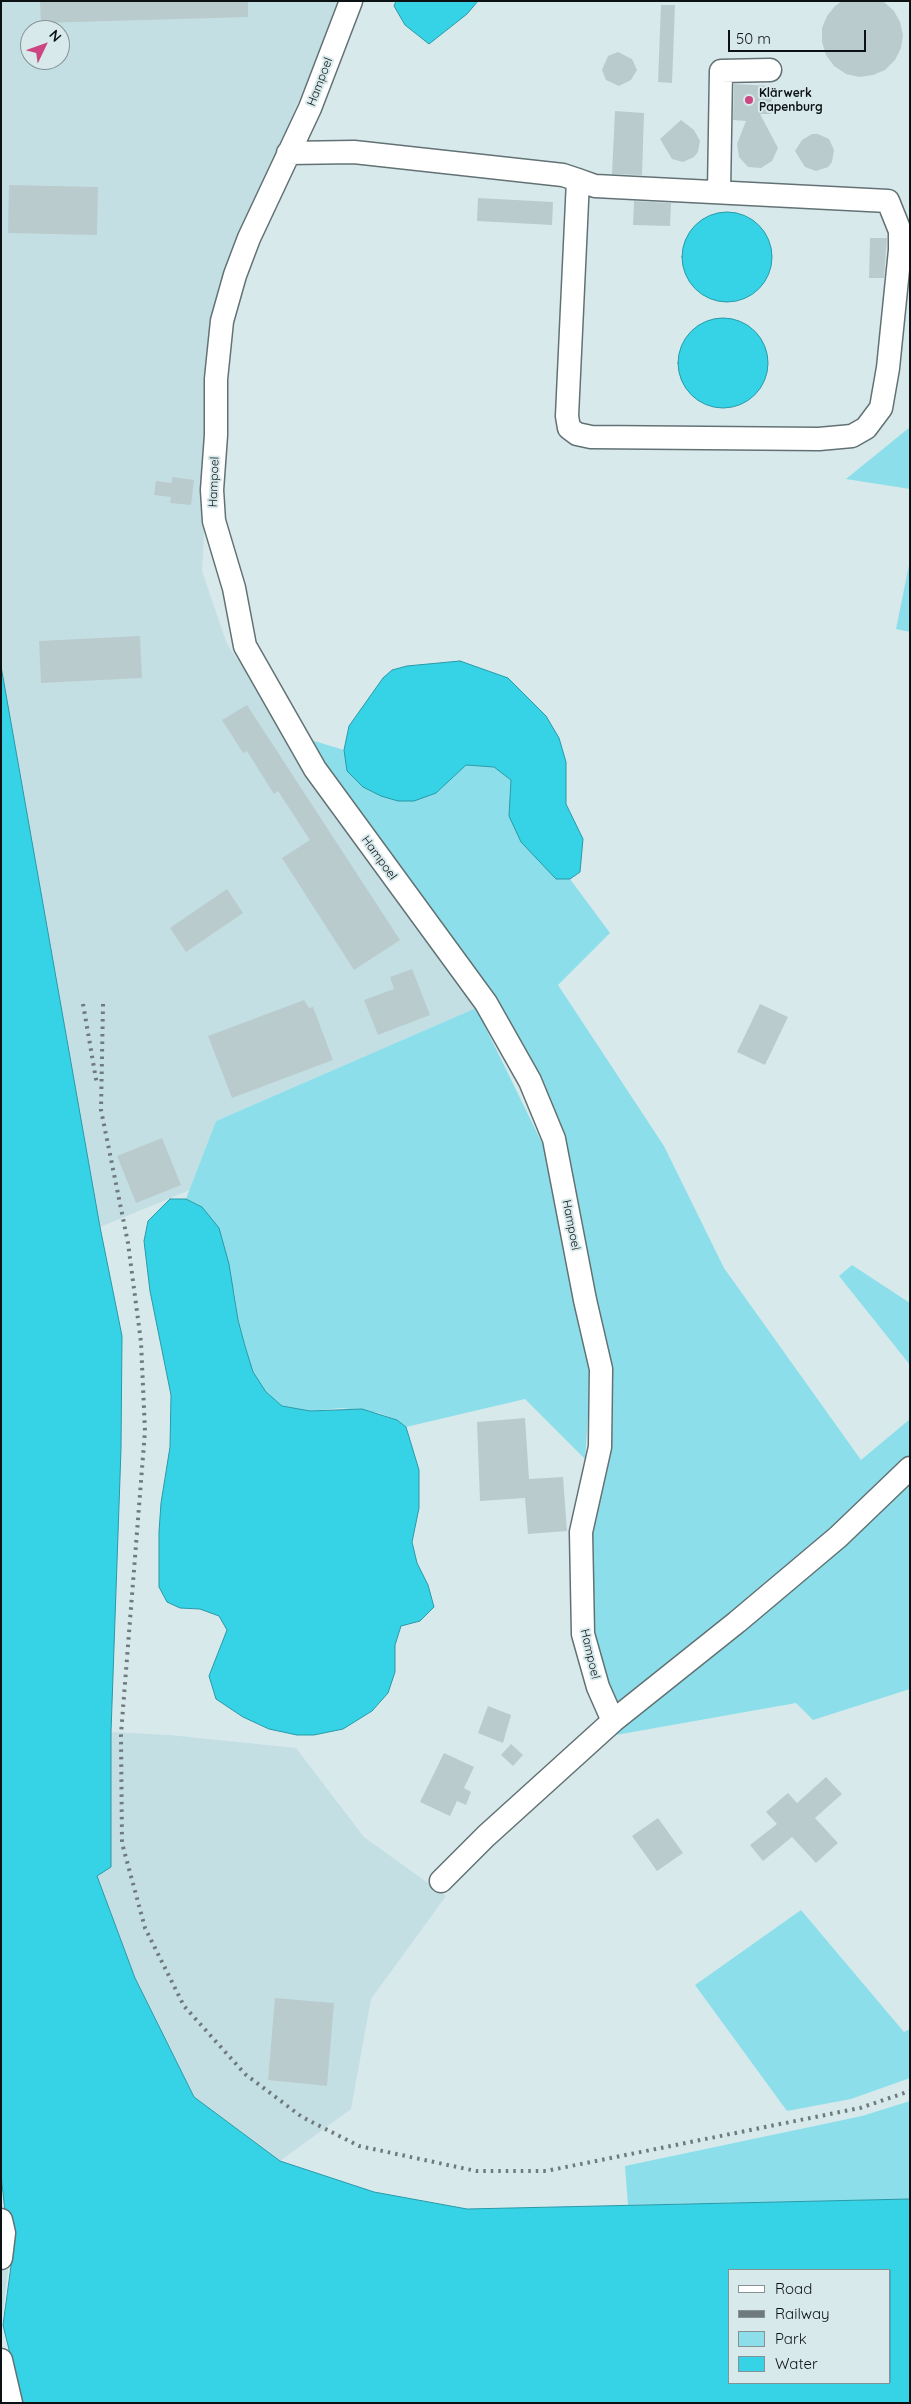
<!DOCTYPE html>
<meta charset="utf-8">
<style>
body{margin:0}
#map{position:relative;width:911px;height:2404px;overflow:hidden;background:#d8e9ec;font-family:Quicksand,sans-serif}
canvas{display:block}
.frame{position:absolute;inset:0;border:2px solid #0c1213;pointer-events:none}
.legend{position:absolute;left:728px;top:2269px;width:162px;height:115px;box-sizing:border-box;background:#d8e9ec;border:1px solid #869395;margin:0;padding:6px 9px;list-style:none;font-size:15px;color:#0c1213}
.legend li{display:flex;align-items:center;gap:10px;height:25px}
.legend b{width:25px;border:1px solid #869395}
.north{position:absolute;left:20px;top:20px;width:50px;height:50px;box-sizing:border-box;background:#d8e9ec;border:1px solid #869395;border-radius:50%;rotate:48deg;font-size:14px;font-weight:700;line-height:20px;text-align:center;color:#0c1213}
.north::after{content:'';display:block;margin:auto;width:18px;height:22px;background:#ce4681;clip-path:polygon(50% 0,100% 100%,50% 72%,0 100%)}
.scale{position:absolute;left:728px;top:30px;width:138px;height:22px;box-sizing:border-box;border:2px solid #0c1213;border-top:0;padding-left:6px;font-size:15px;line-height:18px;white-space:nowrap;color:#0c1213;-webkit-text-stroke:4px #d8e9ec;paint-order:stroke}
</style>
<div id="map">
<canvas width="911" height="2404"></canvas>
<div class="frame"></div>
<ul class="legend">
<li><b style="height:6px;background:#fff"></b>Road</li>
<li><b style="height:6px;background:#6f7a7c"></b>Railway</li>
<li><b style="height:14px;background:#8cdfea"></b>Park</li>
<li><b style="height:14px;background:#36d3e6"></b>Water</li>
</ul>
<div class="north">N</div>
<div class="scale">50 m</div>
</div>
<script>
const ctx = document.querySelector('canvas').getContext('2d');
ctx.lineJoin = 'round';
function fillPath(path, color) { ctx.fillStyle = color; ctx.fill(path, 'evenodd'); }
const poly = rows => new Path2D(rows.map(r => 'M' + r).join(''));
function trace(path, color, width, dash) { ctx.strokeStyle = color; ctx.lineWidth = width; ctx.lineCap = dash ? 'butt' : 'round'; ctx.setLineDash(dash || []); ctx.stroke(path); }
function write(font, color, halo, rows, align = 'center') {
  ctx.font = font + ' Quicksand,sans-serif'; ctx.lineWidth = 4; ctx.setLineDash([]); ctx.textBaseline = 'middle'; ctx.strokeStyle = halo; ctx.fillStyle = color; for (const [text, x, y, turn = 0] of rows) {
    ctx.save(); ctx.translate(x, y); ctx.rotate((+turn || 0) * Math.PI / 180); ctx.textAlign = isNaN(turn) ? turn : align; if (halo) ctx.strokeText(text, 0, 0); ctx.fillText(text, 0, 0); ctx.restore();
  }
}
const built = poly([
 [1,1,342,1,218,287,202,571,227,644,476,1008,216,1121,190,1190,100,1227,1,666],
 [30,30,60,30,60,60,30,60],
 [111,1732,170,1735,296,1748,364,1837,446,1896,371,1999,351,2109,280,2161,194,2097,135,1978,97,1876,111,1867],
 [1,2191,9,2265,1,2324]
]);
const green = poly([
 [910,427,910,489,846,479],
 [910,560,910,632,896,629],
 [311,740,344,750,347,771,453,776,466,765,494,767,511,780,509,816,555,879,570,879,610,933,558,985,664,1146,724,1268,861,1460,910,1419,910,1689,813,1720,796,1703,616,1735,625,1721,603,1679,591,1632,592,1531,610,1447,561,1134],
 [476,1008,544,1147,591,1375,585,1459,525,1399,406,1427,397,1420,379,1413,342,1408,310,1411,282,1406,266,1392,253,1373,238,1320,234,1291,199,1205,186,1199,216,1121],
 [852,1265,910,1303,910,1365,839,1276],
 [801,1910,904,2032,910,2029,910,2078,851,2099,787,2111,695,1985],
 [910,2101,910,2199,628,2205,625,2166,862,2116]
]);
const water = poly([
 [396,1,478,1,467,14,429,44,405,25,394,6,396,1],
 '682 257a45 45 0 1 1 90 0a45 45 0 1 1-90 0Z',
 '678 363a45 45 0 1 1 90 0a45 45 0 1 1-90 0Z',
 [460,661,508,678,546,716,559,738,566,762,566,804,583,839,580,872,570,879,556,879,521,842,509,816,511,780,494,767,466,765,436,793,414,801,398,801,381,796,363,787,347,771,344,750,349,726,383,678,392,670,407,666,460,661],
 [1,666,100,1227,122,1336,121,1449,111,1732,111,1867,97,1876,135,1978,194,2097,280,2161,374,2192,467,2209,910,2199,910,2403,22,2403,3,2325,11,2266,1,2175,1,666],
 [730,2270,890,2270,890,2383,730,2383,730,2270],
 [170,1199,186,1199,202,1207,219,1228,229,1264,238,1320,245,1346,253,1372,266,1392,282,1406,310,1411,362,1409,397,1420,406,1427,419,1470,419,1508,412,1542,417,1563,428,1585,434,1607,420,1621,401,1626,395,1645,395,1672,388,1693,372,1711,343,1729,314,1735,297,1735,269,1729,243,1717,216,1699,209,1676,227,1630,219,1616,200,1609,180,1608,167,1602,159,1587,159,1532,161,1503,170,1447,171,1395,150,1291,144,1241,148,1221,170,1199]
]);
const building = poly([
 [40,1,248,1,248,17,41,23],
 [842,1,883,1,894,11,900,22,903,35,901,48,895,60,885,70,873,75,859,77,846,74,834,66,826,55,822,42,822,28,827,16,835,6],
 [661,5,675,5,672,83,658,82],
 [618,52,632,59,637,70,631,80,619,86,606,80,602,70,608,56],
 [734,84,772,86,771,114,760,114,778,148,772,161,761,168,748,167,739,157,737,144,746,121,733,120],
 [615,111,644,113,642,175,612,174],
 [681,120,694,130,700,141,698,152,694,157,683,162,672,159,660,139],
 [812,134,818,134,829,139,834,150,832,162,828,167,816,171,805,167,795,151,802,140],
 [9,185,98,187,97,235,8,233],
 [478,198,553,202,552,225,477,221],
 [634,201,671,203,670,226,633,225],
 [870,238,887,238,884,278,869,278],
 [172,477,194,480,191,505,170,503,171,497,154,495,156,481,172,483],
 [140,636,142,678,41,683,39,641],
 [247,705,400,940,354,970,282,858,310,840,278,791,274,794,247,751,243,753,222,720],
 [227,889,243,913,186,952,170,928],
 [412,969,430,1015,378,1035,364,1000,394,989,390,977],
 [304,1000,309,1008,313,1007,333,1060,232,1098,208,1036],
 [760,1004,788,1017,765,1065,737,1052],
 [162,1138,181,1185,136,1203,117,1156],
 [525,1418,529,1479,563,1477,567,1531,528,1534,525,1498,480,1501,477,1422],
 [488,1706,511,1715,503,1743,478,1733],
 [511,1744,523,1755,513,1766,501,1755],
 [444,1753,474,1767,464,1788,471,1792,466,1805,457,1801,450,1816,420,1802],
 [826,1777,842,1794,815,1818,838,1843,816,1863,792,1837,763,1861,750,1845,777,1824,766,1812,788,1793,797,1803],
 [658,1818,683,1853,657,1871,632,1836],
 [275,1998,334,2003,327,2086,268,2080]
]);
const minor = poly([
 [351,1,310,108,249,238,235,275,222,321,216,379,216,435,212,490,214,521,234,588,245,646,315,769,486,1003,530,1081,554,1139,585,1300,601,1369,600,1447,581,1532,583,1634,598,1687,613,1721],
 [288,153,354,152,563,175,578,180,595,186,888,201,900,231,900,250,888,368,881,408,866,428,852,436,819,439,591,437,577,434,569,428,567,416,578,180],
 [719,192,721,71,770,70],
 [441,1881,486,1836,613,1721,737,1622,838,1537,910,1468],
 [1,2220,4,2233,1,2258],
 [1,2360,11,2403]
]);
const rail = poly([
 [83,1004,97,1085],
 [103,1004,101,1110,128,1243,141,1342,145,1431,121,1734,122,1843,145,1928,184,2006,245,2074,302,2117,359,2146,476,2171,546,2171,860,2108,910,2091]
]);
const markers = [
 [749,100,5,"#ce4681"]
];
const streetNames = [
 ["Hampoel",320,82,-69],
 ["Hampoel",214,482,-88],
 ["Hampoel",379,858,54],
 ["Hampoel",571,1225,79],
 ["Hampoel",590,1654,77]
];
const poiNames = [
 ["Klärwerk",759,93],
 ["Papenburg",759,107]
];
fillPath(built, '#c4dfe3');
fillPath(green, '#8cdfea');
fillPath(water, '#36d3e6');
trace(water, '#2999a7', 1);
fillPath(building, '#bacbcd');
trace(minor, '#627274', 25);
trace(minor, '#fff', 22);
trace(rail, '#6f7a7c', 4, [2.5, 5]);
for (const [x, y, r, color] of markers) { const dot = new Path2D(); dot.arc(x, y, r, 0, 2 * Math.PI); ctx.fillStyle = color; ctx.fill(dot); trace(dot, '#d8e9ec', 2); }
write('12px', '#0c1213', '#d8e9ec', streetNames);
write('bold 12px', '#0c1213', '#d8e9ec', poiNames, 'left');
</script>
